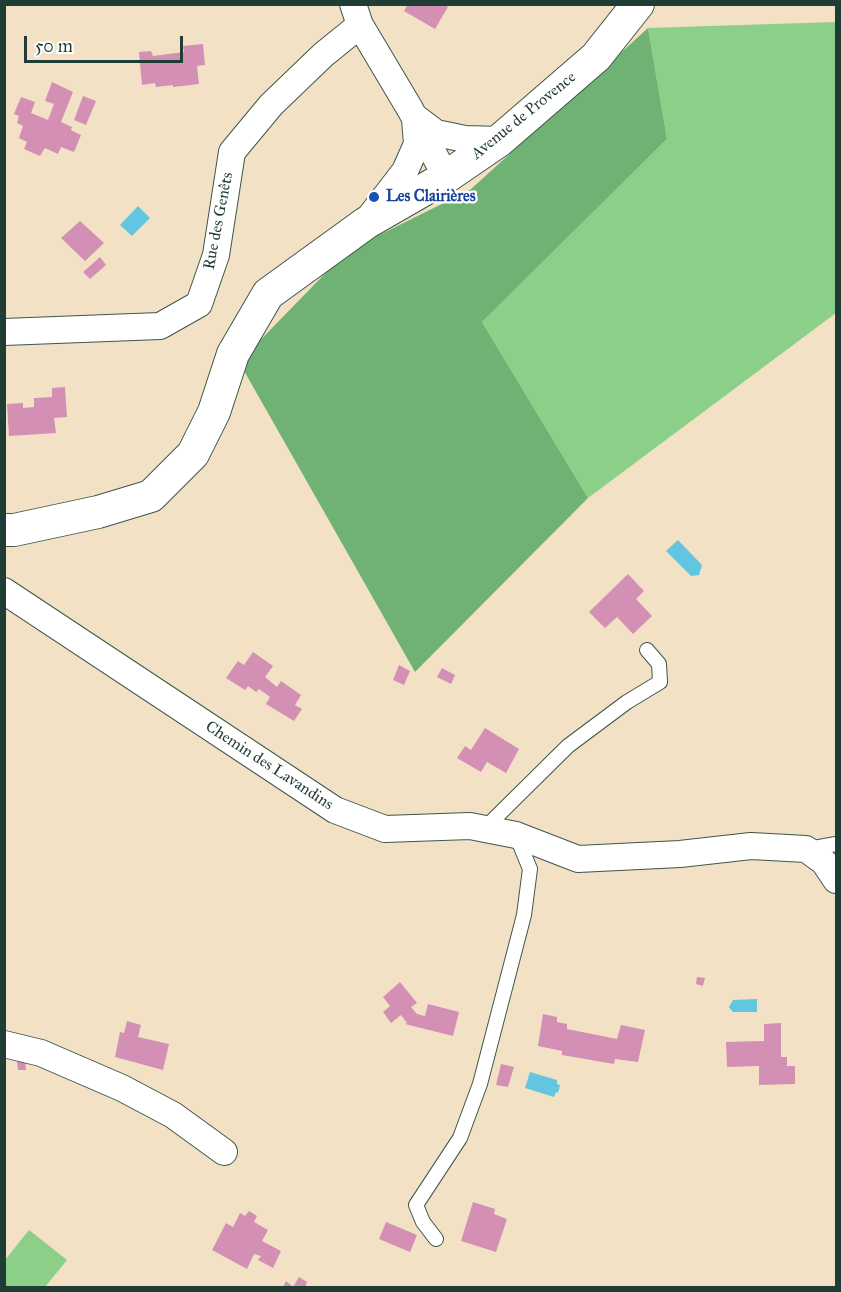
<!DOCTYPE html>
<meta charset="utf-8">
<style>
body{margin:0}
#map{position:relative;width:841px;height:1292px;overflow:hidden;background:#f2e1c4;font-family:"IM FELL Great Primer",serif}
canvas{display:block}
.frame{position:absolute;inset:0;border:6px solid #1f3d34;pointer-events:none}
.scale{position:absolute;left:24px;top:36px;width:159px;height:27px;box-sizing:border-box;border:3px solid #1f3d34;border-top:0;padding-left:8px;font-size:18px;line-height:21px;white-space:nowrap;color:#1f3d34;-webkit-text-stroke:4px #fff;paint-order:stroke}
</style>
<div id="map">
<canvas width="841" height="1292"></canvas>
<div class="frame"></div>
<div class="scale">50 m</div>
</div>
<script>
const ctx = document.querySelector('canvas').getContext('2d');
ctx.lineJoin = 'round';
function fillPath(path, color) { ctx.fillStyle = color; ctx.fill(path, 'evenodd'); }
const poly = rows => new Path2D(rows.map(r => 'M' + r).join(''));
function trace(path, color, width, dash) { ctx.strokeStyle = color; ctx.lineWidth = width; ctx.lineCap = dash ? 'butt' : 'round'; ctx.setLineDash(dash || []); ctx.stroke(path); }
function write(font, color, halo, rows, align = 'center') {
  ctx.font = font + ' "IM FELL Great Primer",serif'; ctx.lineWidth = 4.5; ctx.setLineDash([]); ctx.textBaseline = 'middle'; ctx.strokeStyle = halo; ctx.fillStyle = color; for (const [text, x, y, turn = 0] of rows) {
    ctx.save(); ctx.translate(x, y); ctx.rotate((+turn || 0) * Math.PI / 180); ctx.textAlign = isNaN(turn) ? turn : align; if (halo) ctx.strokeText(text, 0, 0); ctx.fillText(text, 0, 0); ctx.restore();
  }
}
const green = poly([
 [836,22,836,313,588,498,482,322,667,139,648,28],
 [29,1230,67,1260,45,1287,5,1287,5,1260]
]);
const forest = poly([
 [648,28,667,139,482,322,588,498,415,672,239,362,347,251,470,190]
]);
const water = poly([
 [138,206,150,218,132,236,120,225],
 [678,540,702,565,699,575,691,576,666,551],
 [757,999,757,1012,733,1012,729,1007,733,1000],
 [530,1072,557,1080,557,1084,560,1085,558,1093,556,1092,554,1097,525,1088]
]);
const building = poly([
 [408,4,443,4,448,7,435,29,404,11],
 [203,44,205,65,197,66,199,84,173,87,173,85,156,87,155,83,142,85,139,52,151,51,153,56,184,52,183,46],
 [52,82,73,92,61,122,72,127,71,130,81,135,74,152,61,147,58,154,45,148,40,156,24,149,27,142,19,138,23,126,17,123,19,116,14,114,21,97,35,102,31,113,48,120,54,104,45,101],
 [83,96,96,101,86,125,74,120],
 [80,221,104,243,85,261,61,238],
 [100,257,106,265,90,279,83,272],
 [65,387,67,417,54,418,56,433,9,436,7,404,23,403,23,408,34,407,34,398,52,397,52,388],
 [628,574,644,591,636,599,652,616,633,634,617,617,605,628,589,612],
 [253,652,273,666,265,677,277,687,281,681,301,695,295,705,302,709,294,721,266,704,270,697,259,689,256,692,248,686,245,690,226,678,238,661,244,665],
 [399,665,410,671,404,685,393,680],
 [442,668,455,675,451,684,437,677],
 [485,728,519,749,506,773,487,762,481,772,457,758,465,746,471,750],
 [697,977,705,978,703,986,696,984],
 [400,982,417,1003,411,1007,417,1014,425,1016,428,1004,459,1012,453,1036,405,1024,407,1023,401,1015,391,1023,383,1012,390,1006,383,997],
 [543,1014,557,1017,557,1022,567,1024,567,1029,617,1039,621,1025,645,1030,638,1062,615,1059,614,1064,562,1055,562,1051,538,1046],
 [127,1021,141,1025,138,1037,169,1044,163,1070,115,1057,120,1032,124,1033],
 [781,1023,781,1057,787,1057,787,1066,795,1066,795,1084,759,1085,759,1066,727,1067,726,1042,764,1041,764,1024],
 [16,1052,24,1053,26,1070,18,1070],
 [501,1064,514,1067,508,1087,496,1085],
 [473,1202,495,1209,494,1214,507,1219,496,1252,461,1241],
 [249,1211,257,1216,254,1222,268,1230,262,1241,281,1251,273,1268,258,1260,261,1256,254,1254,247,1269,212,1250,226,1223,233,1227,240,1213,245,1216],
 [386,1222,417,1235,410,1252,379,1239],
 [299,1277,307,1282,305,1288,283,1288,286,1281,293,1287]
]);
const service = poly([
 [484,829,568,746,627,702,660,682,659,664,647,650],
 [808,849,836,844],
 [436,1239,423,1222,416,1205,460,1138,480,1084,524,915,530,869,516,835]
]);
const minor = poly([
 [353,4,360,25,410,109,446,177],
 [416,118,436,133,465,139,500,140],
 [369,218,405,171,417,144,415,119],
 [4,332,160,326,199,304,216,255,232,152,271,105,323,55,360,25],
 [4,591,335,810,385,829,470,826,516,835,578,859,680,854,751,846,806,849,824,862,836,880],
 [4,1044,41,1053,122,1088,173,1115,224,1152]
]);
const tertiary = poly([
 [4,530,14,530,98,512,151,496,193,454,214,412,233,354,268,294,366,223,446,177,500,140,596,57,638,4]
]);
const markers = [
 [374,197,6,"#1a4fb4"]
];
const streetNames = [
 ["Avenue de Provence",524,116,-39],
 ["Rue des Genêts",219,221,-79],
 ["Chemin des Lavandins",269,766,33]
];
const transitNames = [
 ["Les Clairières",386,197]
];
fillPath(green, '#8bcf88');
fillPath(forest, '#70b274');
fillPath(water, '#62c6e0');
fillPath(building, '#d390b4');
trace(service, '#3f564a', 16);
trace(minor, '#3f564a', 28);
trace(tertiary, '#3f564a', 34);
trace(service, '#fff', 14);
trace(minor, '#fff', 26);
trace(tertiary, '#fff', 32);
for (const [x, y, r, color] of markers) { const dot = new Path2D(); dot.arc(x, y, r, 0, 2 * Math.PI); ctx.fillStyle = color; ctx.fill(dot); trace(dot, '#fff', 2); }
write('16px', '#1f3d34', '#fff', streetNames);
write('bold 16px', '#164399', '#fff', transitNames, 'left');
</script>
